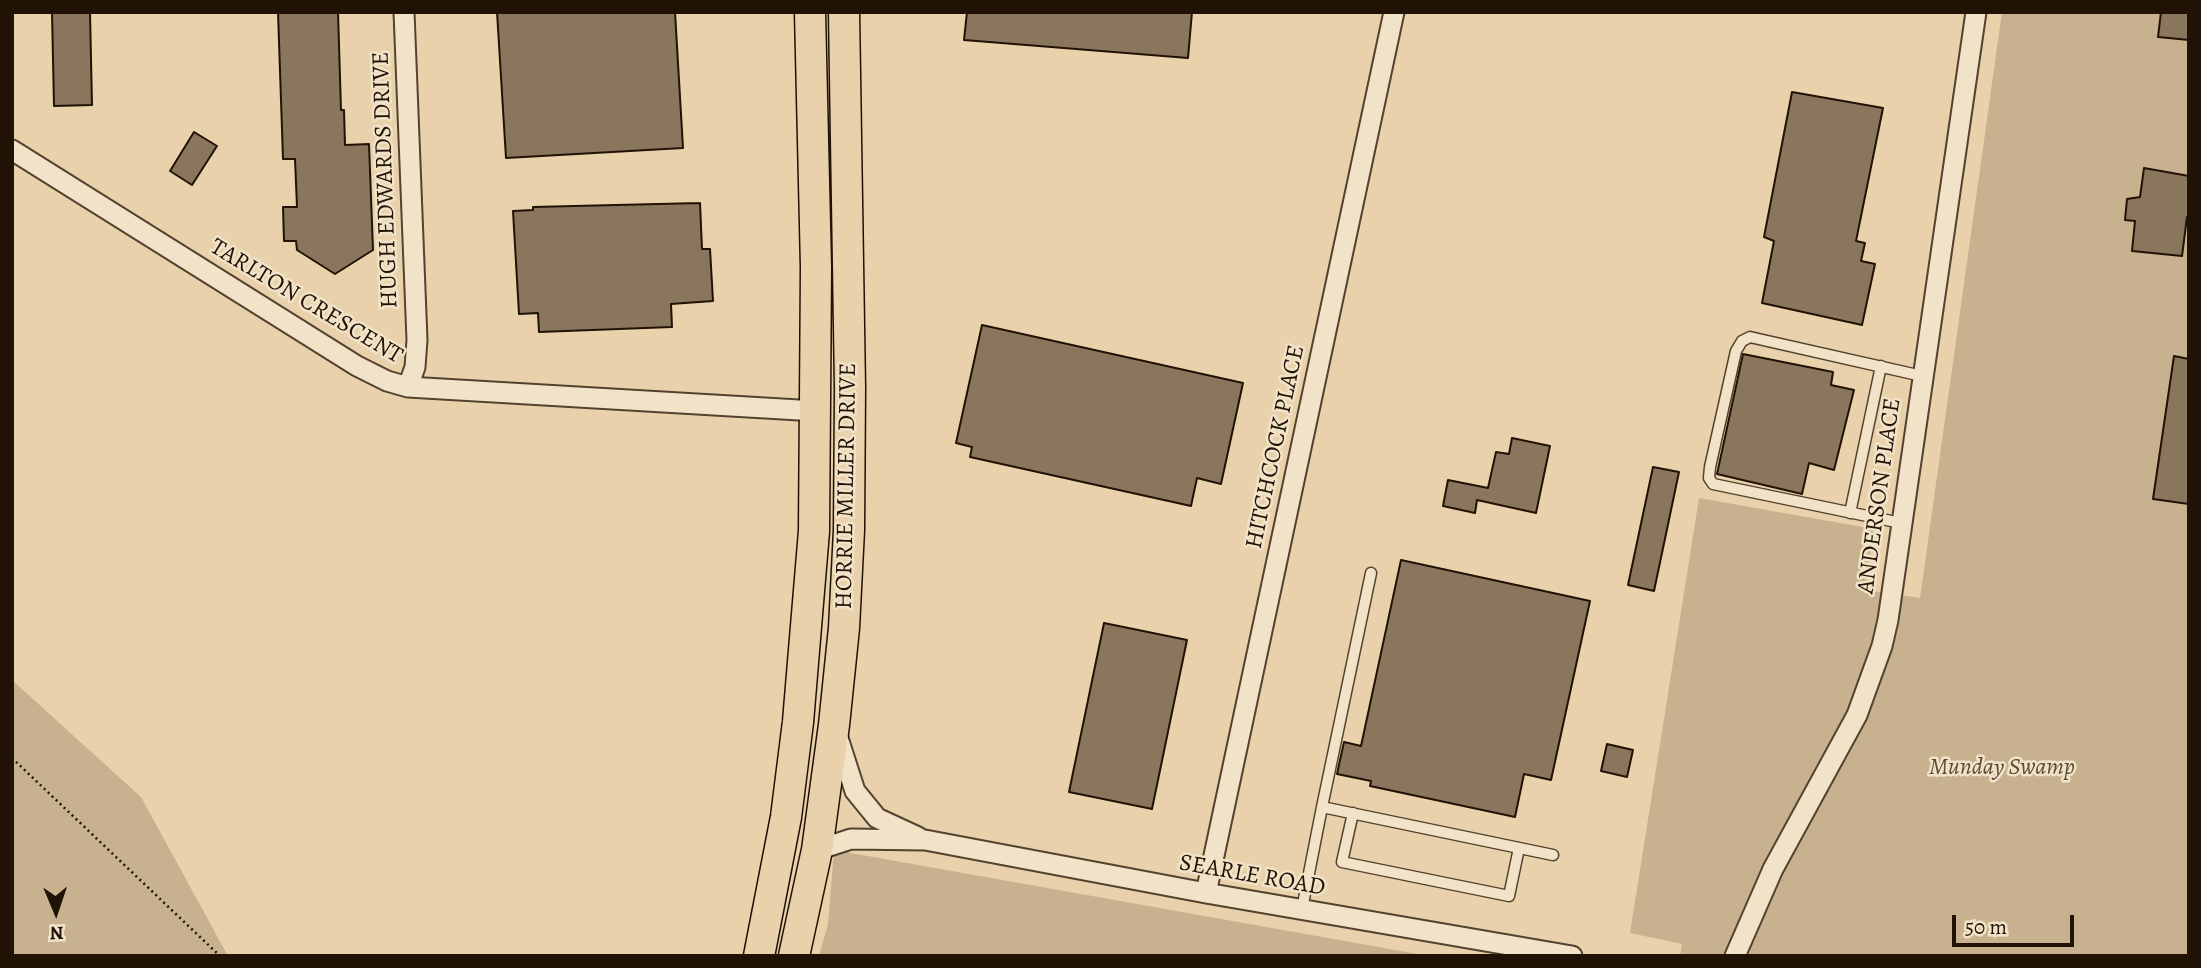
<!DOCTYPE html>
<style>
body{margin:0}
#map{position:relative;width:2201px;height:968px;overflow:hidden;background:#e9d2ab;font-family:Alegreya,serif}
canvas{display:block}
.frame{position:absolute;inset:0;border:14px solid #211206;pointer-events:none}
.north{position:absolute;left:21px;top:877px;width:70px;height:70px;-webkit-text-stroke:5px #f1e2c8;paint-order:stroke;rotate:178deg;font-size:19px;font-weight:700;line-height:28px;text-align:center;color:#211206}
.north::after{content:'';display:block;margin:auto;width:24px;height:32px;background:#211206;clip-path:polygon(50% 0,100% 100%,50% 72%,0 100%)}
.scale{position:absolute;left:1952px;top:915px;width:122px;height:32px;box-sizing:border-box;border:4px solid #211206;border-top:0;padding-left:9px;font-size:21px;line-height:24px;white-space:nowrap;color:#211206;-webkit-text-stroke:5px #f1e2c8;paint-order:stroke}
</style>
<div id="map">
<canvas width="2201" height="968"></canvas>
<div class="frame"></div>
<div class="north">N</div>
<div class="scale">50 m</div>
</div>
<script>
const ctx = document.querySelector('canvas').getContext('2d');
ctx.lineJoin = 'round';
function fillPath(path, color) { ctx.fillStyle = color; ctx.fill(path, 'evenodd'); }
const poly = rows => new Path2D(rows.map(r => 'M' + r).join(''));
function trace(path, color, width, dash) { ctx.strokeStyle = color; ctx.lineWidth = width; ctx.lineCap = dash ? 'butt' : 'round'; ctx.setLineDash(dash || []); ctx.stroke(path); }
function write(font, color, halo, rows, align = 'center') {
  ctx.font = font + ' Alegreya,serif'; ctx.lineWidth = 5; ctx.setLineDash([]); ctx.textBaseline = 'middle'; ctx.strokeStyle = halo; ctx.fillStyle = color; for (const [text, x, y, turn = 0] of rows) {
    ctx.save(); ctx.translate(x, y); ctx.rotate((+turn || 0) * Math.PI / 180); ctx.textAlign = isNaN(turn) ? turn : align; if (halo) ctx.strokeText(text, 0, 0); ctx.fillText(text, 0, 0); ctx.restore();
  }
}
const green = poly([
 [2002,12,2189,12,2189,956,1680,956,1682,944,1630,933,1699,498,1874,529,1865,590,1920,598],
 [12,680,141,797,228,956,12,956],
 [834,850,1429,956,819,956,828,924]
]);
const building = poly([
 [52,12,90,12,92,105,54,106,52,12],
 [278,12,338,12,341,110,344,110,345,145,369,144,373,250,335,274,297,250,296,241,284,241,283,207,297,207,295,159,283,159,278,12],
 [497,12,675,12,683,148,506,158,497,12],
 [967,12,1192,12,1188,58,964,40,967,12],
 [2161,12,2189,12,2189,40,2158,37,2161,12],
 [1792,92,1883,108,1856,241,1865,243,1861,261,1875,264,1862,325,1762,303,1774,241,1764,237,1792,92],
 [194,132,217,146,192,185,170,171,194,132],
 [2144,168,2189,176,2189,217,2187,217,2182,256,2132,251,2135,221,2125,220,2127,199,2140,197,2144,168],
 [700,203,702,249,710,249,713,301,671,304,672,327,539,332,538,313,519,314,513,211,533,210,533,207,700,203],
 [982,325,1243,383,1221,484,1197,478,1191,506,970,457,972,447,956,443,982,325],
 [1743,354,1833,372,1831,385,1854,390,1834,470,1809,463,1802,494,1717,474,1743,354],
 [2174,356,2189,359,2189,504,2153,499,2174,356],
 [1512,438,1550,446,1536,513,1477,500,1475,513,1443,506,1448,480,1488,488,1496,452,1509,454,1512,438],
 [1653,467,1679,472,1654,591,1628,585,1653,467],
 [1401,560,1590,601,1551,780,1524,774,1515,817,1370,786,1371,781,1337,774,1344,742,1361,746,1401,560],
 [1104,623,1187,640,1152,809,1069,792,1104,623],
 [1607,744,1633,750,1627,777,1601,771,1607,744]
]);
const path = poly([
 [12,758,220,956]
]);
const lane = poly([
 [1850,513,1881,366],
 [1901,523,1713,484,1709,478,1710,467,1736,351,1742,341,1750,337,1763,340,1922,376],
 [1322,807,1371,573],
 [1353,813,1342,862,1509,896,1519,848],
 [1302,909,1322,807,1553,855]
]);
const street = poly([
 [404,12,417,340,415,367,408,387],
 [12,150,357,366,387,381,408,387,816,411],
 [837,735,855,791,877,818,918,837],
 [817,850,851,839,925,840,1206,893,1572,956],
 [1206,893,1394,12],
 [1735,956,1773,869,1857,715,1882,646,1888,620,1976,12]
]);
const primary = poly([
 [759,956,786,817,798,722,814,531,816,268,810,12],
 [794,956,817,850,834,725,844,628,849,530,850,389,844,12]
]);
const streetNames = [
 ["HUGH EDWARDS DRIVE",386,180,-92],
 ["TARLTON CRESCENT",306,302,31],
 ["HITCHCOCK PLACE",1276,447,-78],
 ["HORRIE MILLER DRIVE",847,486,-89],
 ["ANDERSON PLACE",1880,496,-82],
 ["SEARLE ROAD",1252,876,10]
];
const parkNames = [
 ["Munday Swamp",2002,768]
];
fillPath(green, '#c7b18f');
fillPath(building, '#89765c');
trace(building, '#211206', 2);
trace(lane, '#53422f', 13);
trace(street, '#53422f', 23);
trace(primary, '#211206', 33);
trace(path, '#211206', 2.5, [2, 3.5]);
trace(lane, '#f1e2c8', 10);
trace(street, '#f1e2c8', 19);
trace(primary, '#e9d2ab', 30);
write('24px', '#211206', '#f1e2c8', streetNames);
write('italic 24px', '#5b4a36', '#f1e2c8', parkNames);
</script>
